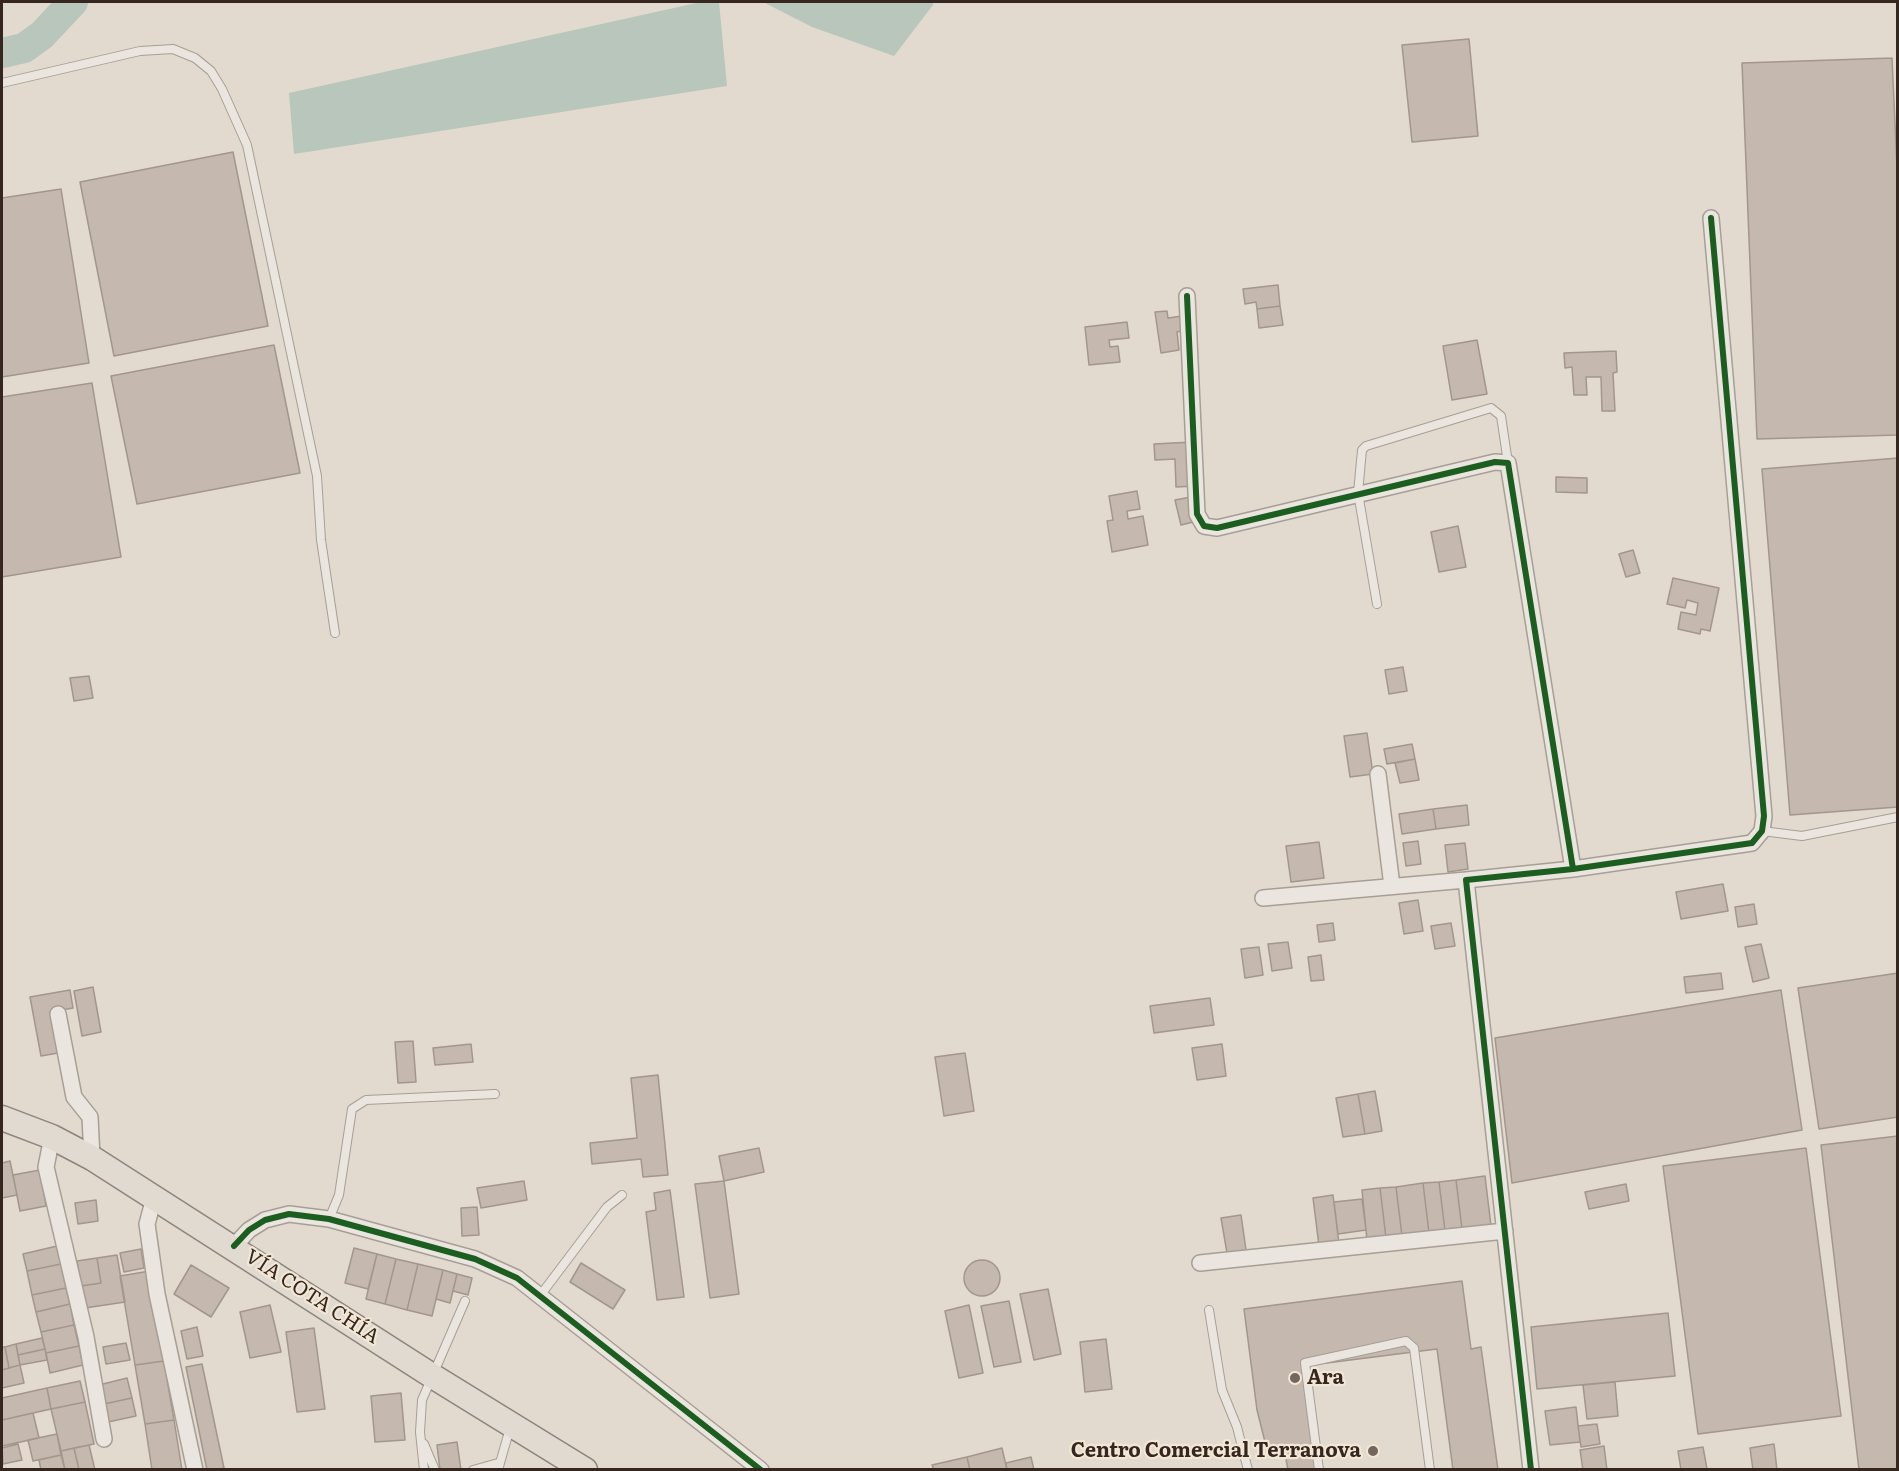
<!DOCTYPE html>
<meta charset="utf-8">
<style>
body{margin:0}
#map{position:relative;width:1899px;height:1471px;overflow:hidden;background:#e2dace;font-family:Literata,serif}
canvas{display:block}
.frame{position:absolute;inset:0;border:3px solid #352720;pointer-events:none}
</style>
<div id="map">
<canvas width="1899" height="1471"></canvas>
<div class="frame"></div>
</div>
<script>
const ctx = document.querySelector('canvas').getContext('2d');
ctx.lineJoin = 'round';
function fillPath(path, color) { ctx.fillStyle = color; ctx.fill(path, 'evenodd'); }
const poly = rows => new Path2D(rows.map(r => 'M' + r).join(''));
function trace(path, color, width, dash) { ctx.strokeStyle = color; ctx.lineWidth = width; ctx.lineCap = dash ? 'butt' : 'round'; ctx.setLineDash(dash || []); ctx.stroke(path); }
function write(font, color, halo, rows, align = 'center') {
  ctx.font = font + ' Literata,serif'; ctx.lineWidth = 4.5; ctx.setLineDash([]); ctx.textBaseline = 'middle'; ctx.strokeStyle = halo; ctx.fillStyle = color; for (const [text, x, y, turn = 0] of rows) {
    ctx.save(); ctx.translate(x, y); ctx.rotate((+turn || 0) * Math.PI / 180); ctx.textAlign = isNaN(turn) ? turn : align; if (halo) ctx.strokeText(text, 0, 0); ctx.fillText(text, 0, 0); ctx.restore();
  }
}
const water = poly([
 [701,2,719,2,727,86,294,154,289,93],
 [763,2,933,2,933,5,894,56,812,27]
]);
const river = poly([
 [2,53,24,48,42,35,73,2]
]);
const building = poly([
 [1469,39,1478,136,1412,142,1402,45,1469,39],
 [1892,58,1898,190,1898,435,1757,439,1742,63,1892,58],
 [233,152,268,326,114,356,80,182,233,152],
 [61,189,89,363,2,377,2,198,61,189],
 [1278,285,1280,306,1257,309,1256,302,1245,304,1243,289,1278,285],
 [1280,306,1283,325,1259,328,1257,309,1280,306],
 [1167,311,1168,318,1182,316,1185,330,1177,332,1179,350,1161,353,1155,312,1167,311],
 [1127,322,1129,338,1109,340,1110,347,1118,346,1120,362,1089,365,1085,327,1127,322],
 [1477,340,1487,394,1452,400,1443,346,1477,340],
 [274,345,300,473,137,504,111,376,274,345],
 [1616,351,1617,372,1613,373,1615,411,1602,411,1601,377,1586,377,1587,395,1574,395,1572,367,1565,368,1564,353,1616,351],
 [92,383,121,557,2,577,2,397,92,383],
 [1193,442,1196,486,1176,487,1175,459,1155,460,1154,444,1193,442],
 [1898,458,1898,807,1790,815,1762,469,1898,458],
 [1556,477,1587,478,1587,493,1556,492,1556,477],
 [1137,491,1140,509,1127,511,1128,519,1143,516,1148,545,1112,552,1107,521,1113,520,1109,496,1137,491],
 [1191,497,1197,521,1181,525,1175,500,1191,497],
 [1458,526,1466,567,1439,572,1431,532,1458,526],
 [1633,550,1640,573,1626,577,1619,554,1633,550],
 [1673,578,1719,588,1710,631,1701,629,1700,634,1678,629,1681,612,1696,615,1698,603,1687,600,1685,608,1667,604,1673,578],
 [1403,667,1407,691,1389,694,1385,670,1403,667],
 [89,676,93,698,74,701,70,678,89,676],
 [1367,733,1373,774,1350,777,1344,736,1367,733],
 [1412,744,1415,759,1387,764,1384,749,1412,744],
 [1415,759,1419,780,1400,783,1395,763,1415,759],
 [1467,805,1469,825,1436,829,1433,809,1467,805],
 [1433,809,1436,829,1402,834,1399,814,1433,809],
 [1418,841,1421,864,1406,866,1403,843,1418,841],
 [1319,842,1324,878,1291,882,1286,846,1319,842],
 [1465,843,1468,869,1448,872,1445,845,1465,843],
 [1723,884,1728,911,1681,919,1676,892,1723,884],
 [1418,900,1423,931,1404,934,1399,903,1418,900],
 [1754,904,1757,924,1738,927,1735,907,1754,904],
 [1333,923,1335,940,1319,942,1317,925,1333,923],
 [1451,923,1455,946,1435,949,1431,926,1451,923],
 [1288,942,1292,968,1272,971,1268,944,1288,942],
 [1761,944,1769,978,1753,982,1745,947,1761,944],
 [1259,947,1263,975,1245,978,1241,949,1259,947],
 [1321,955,1324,980,1311,981,1308,957,1321,955],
 [1721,973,1723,989,1686,993,1684,977,1721,973],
 [1898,973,1898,1117,1819,1129,1798,988,1898,973],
 [93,987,101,1032,82,1036,74,991,93,987],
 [70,990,73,1008,50,1012,58,1053,41,1056,30,997,70,990],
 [1781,990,1802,1130,1512,1183,1495,1038,1781,990],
 [1210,998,1214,1025,1154,1033,1150,1006,1210,998],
 [413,1041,416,1082,398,1083,395,1042,413,1041],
 [471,1044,473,1062,435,1065,433,1048,471,1044],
 [1222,1044,1226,1076,1197,1080,1192,1048,1222,1044],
 [965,1053,974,1111,944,1116,935,1057,965,1053],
 [658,1075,668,1175,643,1177,641,1159,592,1164,590,1143,637,1138,631,1078,658,1075],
 [1375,1091,1382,1131,1365,1134,1358,1094,1375,1091],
 [1358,1094,1365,1134,1343,1137,1336,1098,1358,1094],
 [1898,1136,1898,1470,1859,1470,1821,1145,1898,1136],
 [759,1148,764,1172,724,1181,719,1156,759,1148],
 [1806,1148,1841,1416,1698,1434,1663,1166,1806,1148],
 [10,1161,17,1195,2,1198,2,1163,10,1161],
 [40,1170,46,1206,20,1211,13,1175,40,1170],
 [1485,1176,1491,1226,1462,1229,1456,1180,1485,1176],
 [1456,1180,1462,1229,1445,1231,1439,1182,1456,1180],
 [524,1181,527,1200,481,1208,477,1188,524,1181],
 [724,1181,739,1294,710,1298,695,1184,724,1181],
 [1439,1182,1445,1231,1429,1233,1423,1183,1439,1182],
 [1423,1183,1429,1233,1402,1236,1396,1187,1423,1183],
 [1626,1184,1629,1201,1589,1209,1585,1192,1626,1184],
 [1396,1187,1402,1236,1386,1238,1380,1188,1396,1187],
 [1380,1188,1386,1238,1367,1240,1362,1190,1380,1188],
 [670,1190,684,1297,657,1300,646,1212,656,1210,654,1193,670,1190],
 [1333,1195,1339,1244,1319,1246,1313,1198,1333,1195],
 [1362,1199,1366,1230,1338,1234,1334,1202,1362,1199],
 [96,1200,98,1221,78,1224,75,1203,96,1200],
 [477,1207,479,1235,462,1236,461,1208,477,1207],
 [1241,1215,1246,1250,1227,1253,1221,1218,1241,1215],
 [57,1246,61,1264,27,1271,23,1254,57,1246],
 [354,1248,377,1254,368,1289,345,1283,354,1248],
 [141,1249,144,1268,124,1272,120,1253,141,1249],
 [377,1254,396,1259,385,1304,366,1299,377,1254],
 [117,1255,125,1302,85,1308,81,1286,101,1283,97,1258,117,1255],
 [97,1258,101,1283,81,1286,77,1261,97,1258],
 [396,1259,418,1264,407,1310,385,1304,396,1259],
 '964 1278a18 18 0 1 1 36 0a18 18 0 1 1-36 0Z',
 [581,1263,625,1290,613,1309,570,1282,581,1263],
 [61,1264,66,1288,32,1295,27,1271,61,1264],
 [418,1264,443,1270,432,1316,407,1310,418,1264],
 [191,1265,229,1288,211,1317,174,1294,191,1265],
 [443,1270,457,1274,450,1303,436,1299,443,1270],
 [150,1271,164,1361,135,1365,120,1276,150,1271],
 [457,1274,472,1278,468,1295,453,1291,457,1274],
 [1462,1281,1471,1349,1481,1347,1498,1470,1453,1470,1437,1349,1303,1366,1317,1470,1288,1470,1286,1459,1265,1442,1257,1410,1244,1309,1462,1281],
 [66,1288,70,1304,36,1312,32,1295,66,1288],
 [1048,1289,1061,1354,1034,1360,1020,1294,1048,1289],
 [1009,1301,1021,1362,994,1367,981,1306,1009,1301],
 [70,1304,74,1325,41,1332,36,1312,70,1304],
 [270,1305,281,1352,250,1358,240,1312,270,1305],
 [969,1305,983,1373,959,1378,945,1311,969,1305],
 [1668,1313,1675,1376,1537,1389,1531,1327,1668,1313],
 [74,1325,79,1346,46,1353,41,1332,74,1325],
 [197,1327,203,1356,187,1359,181,1331,197,1327],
 [314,1328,325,1409,297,1412,286,1332,314,1328],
 [42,1338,45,1349,18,1355,16,1344,42,1338],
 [1106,1339,1112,1389,1085,1392,1080,1342,1106,1339],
 [126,1343,130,1360,106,1364,103,1347,126,1343],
 [16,1344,20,1365,9,1368,5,1347,16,1344],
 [79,1346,83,1365,50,1373,46,1353,79,1346],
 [2,1347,5,1347,9,1368,2,1370,2,1347],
 [45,1349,47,1360,20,1365,18,1355,45,1349],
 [164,1361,174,1420,145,1424,135,1365,164,1361],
 [202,1364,224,1468,216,1470,207,1470,186,1367,202,1364],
 [20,1365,24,1383,2,1388,2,1370,20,1365],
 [127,1378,132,1398,104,1404,99,1385,127,1378],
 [80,1381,85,1402,51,1409,47,1388,80,1381],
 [1615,1382,1618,1416,1587,1419,1583,1385,1615,1382],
 [47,1388,51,1409,2,1420,2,1398,47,1388],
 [401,1393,405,1440,375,1442,371,1396,401,1393],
 [132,1398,136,1416,108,1422,104,1404,132,1398],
 [85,1402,94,1444,61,1451,51,1409,85,1402],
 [1576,1407,1580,1442,1550,1445,1545,1411,1576,1407],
 [33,1413,39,1438,2,1446,2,1420,33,1413],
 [174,1420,182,1470,152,1470,145,1424,174,1420],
 [1597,1424,1600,1444,1581,1447,1578,1426,1597,1424],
 [57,1434,61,1455,33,1461,28,1440,57,1434],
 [457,1442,461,1470,440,1470,437,1445,457,1442],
 [18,1444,22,1460,3,1464,2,1448,18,1444],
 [1774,1444,1777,1470,1753,1470,1750,1448,1774,1444],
 [89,1445,95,1470,79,1470,74,1448,89,1445],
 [1604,1446,1607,1470,1583,1470,1580,1450,1604,1446],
 [1703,1447,1707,1469,1681,1470,1678,1451,1703,1447],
 [74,1448,79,1470,65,1470,61,1451,74,1448],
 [1002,1448,1007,1470,970,1470,967,1457,1002,1448],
 [61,1455,65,1470,41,1470,39,1460,61,1455],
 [967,1457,970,1470,934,1470,932,1465,967,1457],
 [1031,1457,1034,1470,1007,1470,1006,1463,1031,1457]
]);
const service = poly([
 [2,83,140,51,173,49,195,58,211,71,222,89,247,145,317,476,321,540,335,633],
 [1377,604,1358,493,1362,450,1366,446,1491,408,1501,416,1508,463],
 [1762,831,1802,836,1898,817],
 [329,1219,339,1195,352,1109,366,1100,495,1094],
 [539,1297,607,1207,622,1195],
 [1209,1310,1222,1390,1237,1427,1248,1470],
 [424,1444,435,1470],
 [424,1470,420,1432,422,1400,465,1301],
 [473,1470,498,1463],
 [498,1470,510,1428],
 [1319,1470,1305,1363,1406,1341,1414,1348,1430,1470]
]);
const minor = poly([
 [1187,296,1197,514,1204,526,1217,528,1495,462,1508,463,1573,869],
 [1378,774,1392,886],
 [1263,898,1466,880],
 [58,1014,74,1097,90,1117,92,1158],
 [52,1137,46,1167,86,1337,104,1439],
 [154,1198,147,1224,157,1294,195,1470],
 [234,1246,249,1230,265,1220,289,1214,329,1219,475,1259,517,1278,761,1470],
 [1200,1263,1505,1231],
 [1531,1470,1466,880,1573,869,1752,843,1762,831,1764,816,1711,218]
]);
const primary = poly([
 [2,1118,52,1137,92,1158,434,1377,585,1470]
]);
const cycleway = poly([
 [1187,296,1197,514,1204,526,1217,528,1495,462,1508,463,1573,869],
 [234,1246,249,1230,265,1220,289,1214,329,1219,475,1259,517,1278,761,1470],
 [1531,1470,1466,880,1573,869,1752,843,1762,831,1764,816,1711,218]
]);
const markers = [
 [1295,1378,6,"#72665d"],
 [1373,1451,6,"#72665d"]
];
const streetNames = [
 ["VÍA COTA CHÍA",312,1297,33]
];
const poiNames = [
 ["Ara",1307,1378],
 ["Centro Comercial Terranova",1361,1451,"right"]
];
fillPath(water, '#b9c6bc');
trace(river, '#b9c6bc', 30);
fillPath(building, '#c5b8af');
trace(building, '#a2968d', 1.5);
trace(service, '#a79f96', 10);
trace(minor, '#a79f96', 18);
trace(primary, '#8d857d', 27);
trace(service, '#eae5de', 8);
trace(minor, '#eae5de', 15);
trace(primary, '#e1dad1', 24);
trace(cycleway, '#1b5e20', 6);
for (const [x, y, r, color] of markers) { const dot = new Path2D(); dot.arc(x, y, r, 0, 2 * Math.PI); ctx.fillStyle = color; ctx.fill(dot); trace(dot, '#f2e6d4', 2); }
write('20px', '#352720', '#f2e6d4', streetNames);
write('bold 20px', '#352720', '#f2e6d4', poiNames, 'left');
</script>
